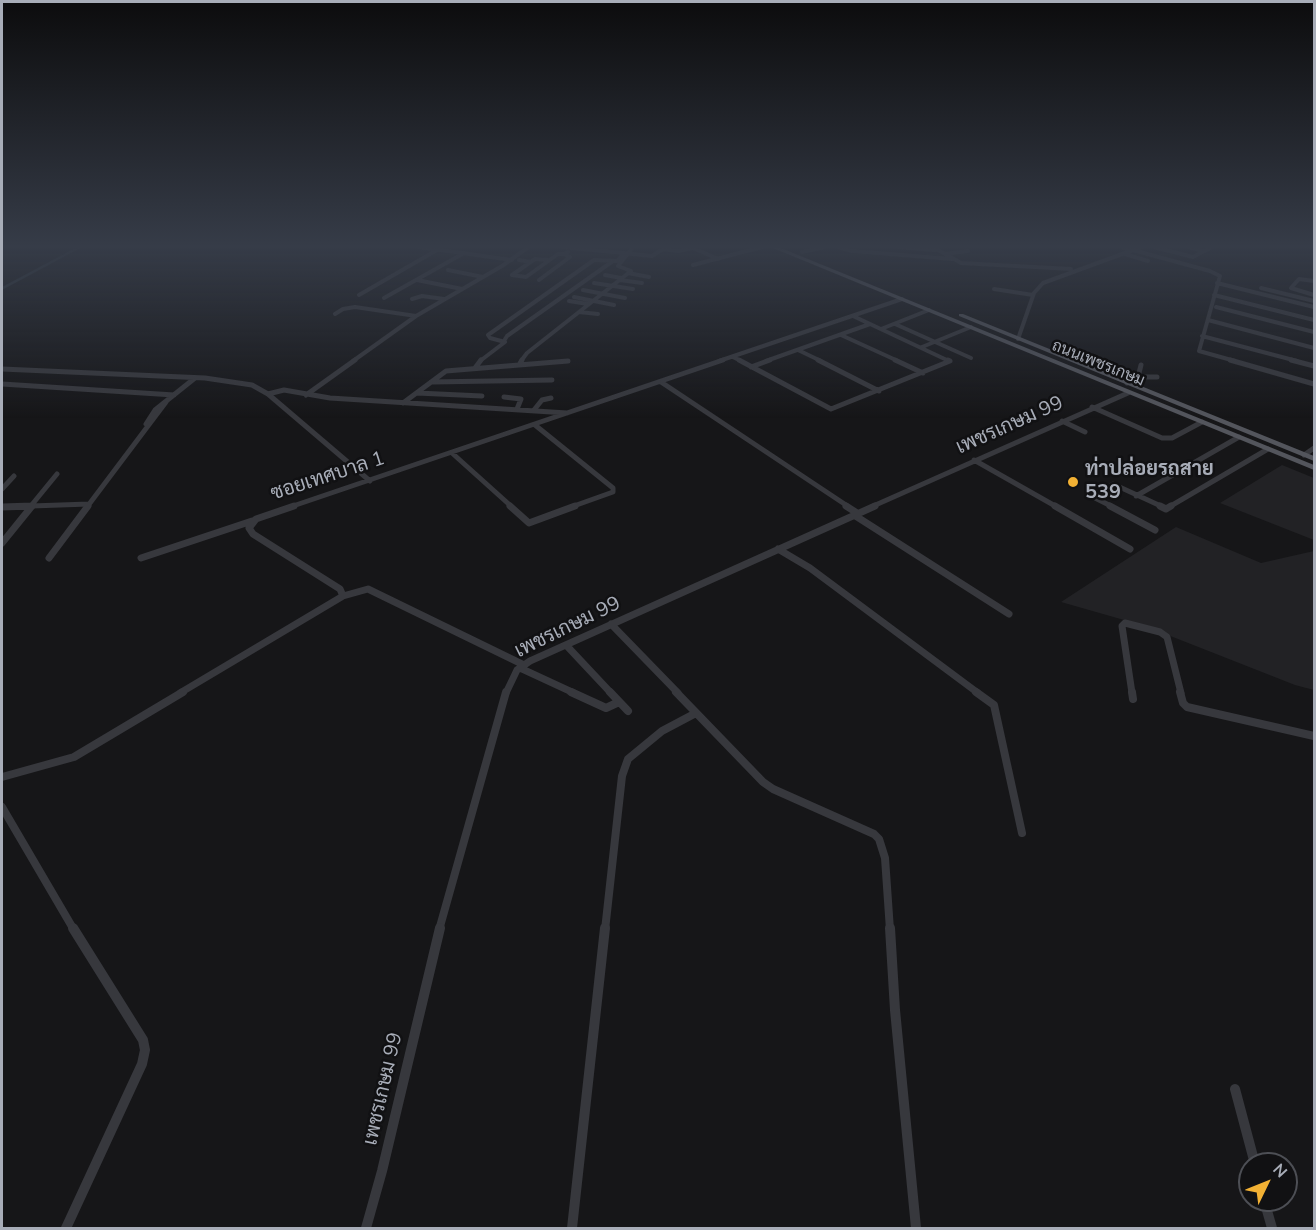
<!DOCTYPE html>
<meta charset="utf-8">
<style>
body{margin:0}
#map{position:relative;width:1316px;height:1230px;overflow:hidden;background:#161618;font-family:"Nunito Sans",sans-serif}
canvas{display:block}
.frame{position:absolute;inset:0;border:3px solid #a8adb8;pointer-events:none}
.north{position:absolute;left:1238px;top:1152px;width:60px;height:60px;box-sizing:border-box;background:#111113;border:2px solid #4d4f55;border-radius:50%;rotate:47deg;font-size:16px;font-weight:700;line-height:24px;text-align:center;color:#a8adb8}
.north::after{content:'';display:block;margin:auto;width:21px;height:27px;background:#f2b134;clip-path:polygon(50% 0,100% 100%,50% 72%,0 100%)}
</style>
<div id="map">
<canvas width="1316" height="1230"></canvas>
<div class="frame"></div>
<div class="north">N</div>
</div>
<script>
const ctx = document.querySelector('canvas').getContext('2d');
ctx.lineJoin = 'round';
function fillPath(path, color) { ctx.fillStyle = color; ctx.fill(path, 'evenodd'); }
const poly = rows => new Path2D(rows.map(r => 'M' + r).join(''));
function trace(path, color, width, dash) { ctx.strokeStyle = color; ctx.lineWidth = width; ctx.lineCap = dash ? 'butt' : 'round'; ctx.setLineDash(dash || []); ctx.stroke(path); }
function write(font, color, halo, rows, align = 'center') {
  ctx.font = font + ' "Nunito Sans",Sarabun,sans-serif'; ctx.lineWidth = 5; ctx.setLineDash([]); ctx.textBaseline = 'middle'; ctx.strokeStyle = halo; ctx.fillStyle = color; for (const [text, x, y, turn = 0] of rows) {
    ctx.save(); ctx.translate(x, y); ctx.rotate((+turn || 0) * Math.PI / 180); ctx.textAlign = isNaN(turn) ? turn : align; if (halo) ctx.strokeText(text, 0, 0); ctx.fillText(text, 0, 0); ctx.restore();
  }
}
const built = poly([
 [1282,465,1314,478,1314,540,1220,503],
 [1176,527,1261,563,1314,551,1314,690,1295,685,1145,626,1061,602]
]);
const canal = poly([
 [79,246,84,246,2,290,2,287,79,246]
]);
const minorFar4 = poly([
 [412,246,512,260],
 [554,246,652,256,663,249,678,251,701,246],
 [835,246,852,251,952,259],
 [887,246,935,250],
 [931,246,961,263,1071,269],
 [1118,246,1210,271,1220,276,1199,351,1235,361],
 [1150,246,1193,257,1214,246],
 [1185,246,1204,251],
 [693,248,718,259],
 [802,252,829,246],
 [945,254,968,251],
 [1125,254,1148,261],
 [519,260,531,262],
 [548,260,535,259,512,275,526,277,558,254,564,254],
 [693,265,766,246],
 [448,270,483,277],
 [631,271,618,266,634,246],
 [628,273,649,277],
 [605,275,621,278],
 [417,280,462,289],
 [539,280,570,257,564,254,568,252],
 [620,280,642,283],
 [1314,281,1299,279,1291,288,1314,295],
 [594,283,633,289],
 [1217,283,1314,307],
 [1261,288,1314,301],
 [994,289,1033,295],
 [583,290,625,298],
 [359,295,437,250],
 [1214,295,1314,320],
 [574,297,614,305],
 [384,298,464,253],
 [412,299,422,296,444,299],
 [569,301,588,304],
 [1216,307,1314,332],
 [579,312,598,314],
 [335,314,343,309,355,307,416,316],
 [853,316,949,361],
 [1208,320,1314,348],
 [895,324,971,358],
 [881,329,929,310],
 [841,335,898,361],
 [1202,336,1297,361],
 [1018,339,1034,293,1043,283,1144,246],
 [504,341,507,336,613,261],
 [922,347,971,327],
 [798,350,821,361],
 [733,357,741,361],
 [353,361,416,316,502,266,530,246],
 [480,361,505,342,490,338,488,335,594,260,617,261,624,253],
 [521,361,527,353,631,271],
 [562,361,568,361],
 [719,361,902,299],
 [766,361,870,324]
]);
const minorFar3 = poly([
 [739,360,831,409,950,361,948,360],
 [818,360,879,391],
 [895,360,923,373],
 [1230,360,1314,384],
 [1291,360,1314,366],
 [519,365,568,361],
 [751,367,770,360],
 [475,368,481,360],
 [2,369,205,378,252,385,268,394,370,481],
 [1138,377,1141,365],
 [431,382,552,380],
 [661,382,849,507],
 [1127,383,1138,377,1157,377],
 [2,384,174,395],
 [417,393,482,396],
 [268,394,284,390,330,398,567,413],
 [306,395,355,360],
 [504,397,521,399,517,409],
 [403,403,446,371,519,365,522,360],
 [1092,407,1162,438,1172,438,1202,422],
 [534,410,542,400,551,398],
 [1062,421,1085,432],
 [146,424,155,410,195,378],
 [535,425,613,488,613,492,571,507],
 [452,453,512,507],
 [1304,455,1314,448],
 [974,460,1057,507],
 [2,489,14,476],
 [1136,496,1239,437],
 [2,507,89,504],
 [30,507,57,474],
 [87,507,166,402],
 [290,507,723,360],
 [871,507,1128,393],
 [1113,507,1093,497,1113,484,1163,507],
 [1169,507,1268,449]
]);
const minorFar2 = poly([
 [510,506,529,523,575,506],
 [846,506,857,513],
 [1055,506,1130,549],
 [1110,506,1155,530],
 [1160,506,1166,509,1171,506],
 [2,507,32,506],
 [854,515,1009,614],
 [2,543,32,506],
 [778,549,810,568,978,693],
 [49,558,88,506],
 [141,558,252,521],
 [343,596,368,589,524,665],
 [611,624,678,693],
 [566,645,611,693],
 [520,668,574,693],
 [180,693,343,596,340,589,253,534,249,528,256,519,294,506],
 [506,693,517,670,530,661,875,506],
 [1132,693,1122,626,1125,623,1160,632,1167,637,1181,693]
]);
const minorFar1 = poly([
 [571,692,606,708,619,702],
 [610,692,628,711],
 [676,692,763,782,773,789,874,834,879,839,885,858,890,930],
 [976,692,994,705,1022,833],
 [1132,692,1133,699],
 [1180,692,1183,703,1187,707,1314,736],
 [2,777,74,757,183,692],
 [2,807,74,930],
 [439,930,506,692],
 [605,930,622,776,628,759,662,731,696,713]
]);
const minor = poly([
 [890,928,895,1010,916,1228],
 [1235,1089,1255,1164],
 [1264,1200,1272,1228],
 [66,1228,142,1064,145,1050,143,1040,73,928],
 [366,1228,382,1171,440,928],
 [572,1228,605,928]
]);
const primary = poly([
 [768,246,776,246,1314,465,1314,470,768,246],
 [959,314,963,314,1314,456,1314,461,959,316,959,314]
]);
const markers = [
 [1073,482,6,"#f2b134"]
];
const farStreetnames = [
 ["ถนนเพชรเกษม",1098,364,22]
];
const streetNames = [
 ["เพชรเกษม 99",1010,426,-24],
 ["ซอยเทศบาล 1",328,477,-18],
 ["เพชรเกษม 99",568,628,-26],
 ["เพชรเกษม 99",384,1089,-77]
];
const poiNames = [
 ["ท่าปล่อยรถสาย",1085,470],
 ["539",1085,493]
];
fillPath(built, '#222225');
fillPath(canal, '#2c353c');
trace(minorFar4, '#37383d', 4);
trace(minorFar3, '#37383d', 5);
trace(minorFar2, '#37383d', 7);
trace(minorFar1, '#37383d', 8);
trace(minor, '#37383d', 10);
fillPath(primary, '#53555c');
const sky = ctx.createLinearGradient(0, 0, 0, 418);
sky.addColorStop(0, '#0c0c0d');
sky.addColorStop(0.59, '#363c48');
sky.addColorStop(1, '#363c4800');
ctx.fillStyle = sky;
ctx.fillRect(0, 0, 1316, 418);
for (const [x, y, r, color] of markers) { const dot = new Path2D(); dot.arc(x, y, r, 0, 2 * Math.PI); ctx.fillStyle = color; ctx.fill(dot); trace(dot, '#111113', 2); }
write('16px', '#a8adb8', '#111113', farStreetnames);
write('20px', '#a8adb8', '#111113', streetNames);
write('bold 20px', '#a8adb8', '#111113', poiNames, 'left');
</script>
